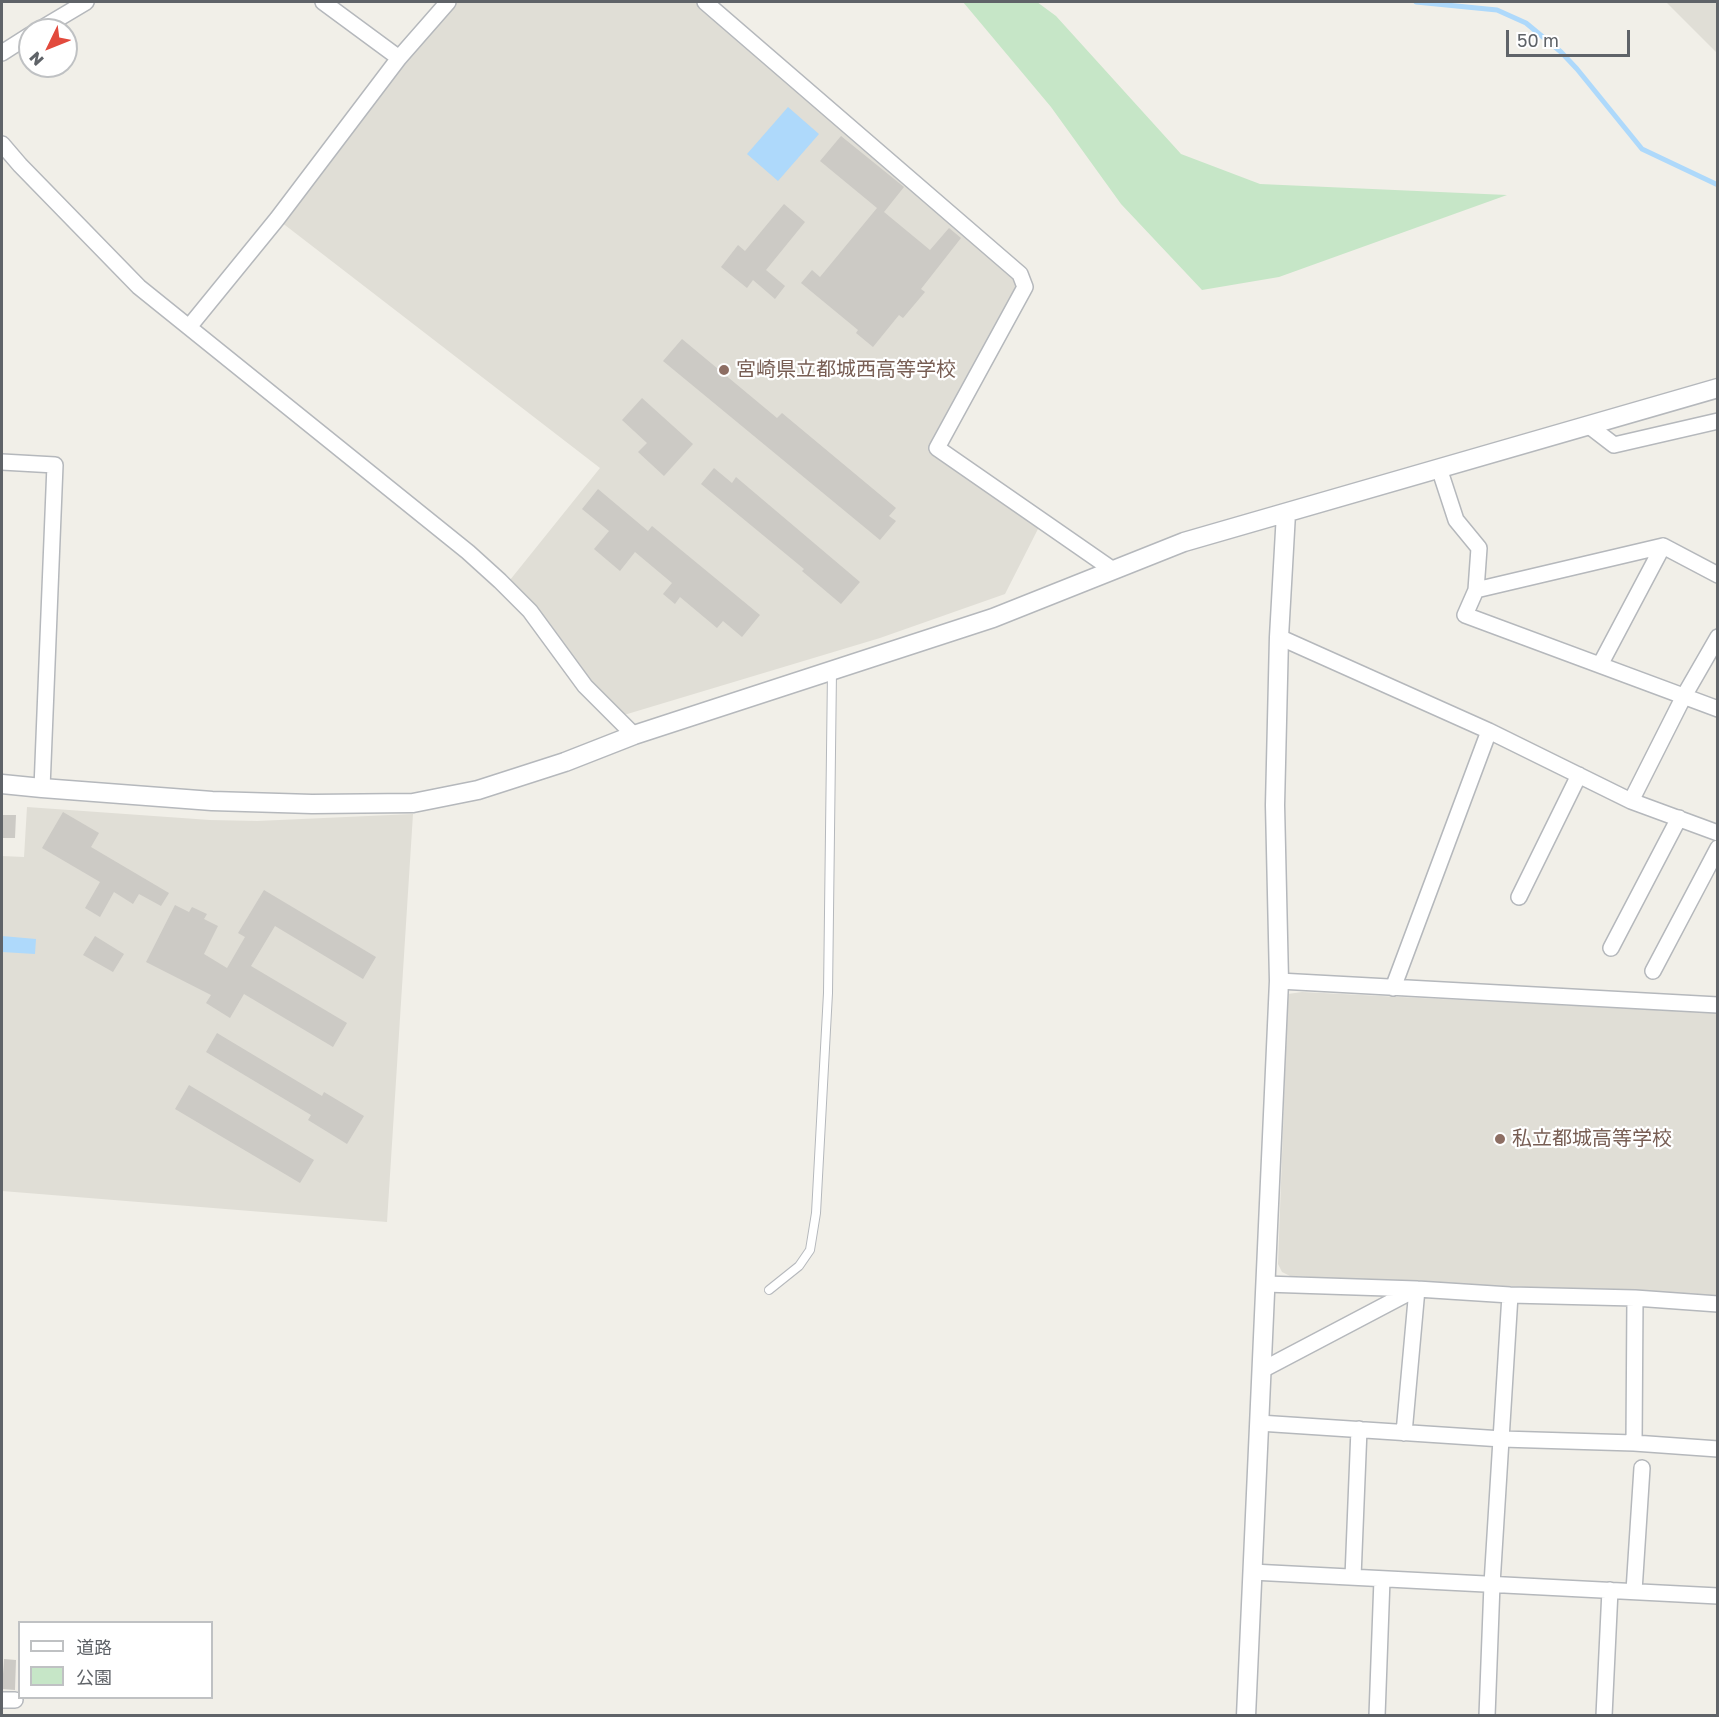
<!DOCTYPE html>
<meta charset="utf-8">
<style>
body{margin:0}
#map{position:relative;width:1719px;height:1717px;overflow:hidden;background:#f1efe8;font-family:"Golos Text","Noto Sans JP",sans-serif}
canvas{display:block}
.frame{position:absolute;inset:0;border:3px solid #5f6368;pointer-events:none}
.legend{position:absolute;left:18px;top:1621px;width:195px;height:78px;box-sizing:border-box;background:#fff;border:2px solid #bfc1c3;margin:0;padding:8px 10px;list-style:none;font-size:18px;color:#5f6368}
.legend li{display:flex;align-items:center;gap:12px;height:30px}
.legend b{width:30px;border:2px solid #bfc1c3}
.north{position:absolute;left:18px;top:18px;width:60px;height:60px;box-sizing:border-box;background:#fff;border:2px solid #bfc1c3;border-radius:50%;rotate:227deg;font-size:16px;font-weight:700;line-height:24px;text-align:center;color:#5f6368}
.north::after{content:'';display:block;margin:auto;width:21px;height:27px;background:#e24a3d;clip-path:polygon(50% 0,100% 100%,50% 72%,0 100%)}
.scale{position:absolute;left:1506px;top:30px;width:124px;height:27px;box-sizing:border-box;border:3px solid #5f6368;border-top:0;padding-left:8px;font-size:18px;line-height:21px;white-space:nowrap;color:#5f6368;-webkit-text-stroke:4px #fff;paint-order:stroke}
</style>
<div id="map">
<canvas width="1719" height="1717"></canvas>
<div class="frame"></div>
<ul class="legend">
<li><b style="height:8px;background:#fff"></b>道路</li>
<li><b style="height:16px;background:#c6e6c7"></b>公園</li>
</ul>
<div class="north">N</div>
<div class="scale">50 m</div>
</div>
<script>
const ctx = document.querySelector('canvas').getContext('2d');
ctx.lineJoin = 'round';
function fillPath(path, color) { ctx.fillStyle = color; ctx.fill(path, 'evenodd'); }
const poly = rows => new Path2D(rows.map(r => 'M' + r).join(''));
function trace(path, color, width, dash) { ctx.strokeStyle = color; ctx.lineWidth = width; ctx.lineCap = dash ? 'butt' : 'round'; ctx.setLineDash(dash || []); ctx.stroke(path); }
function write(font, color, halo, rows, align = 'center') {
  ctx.font = font + ' "Golos Text","Noto Sans JP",sans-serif'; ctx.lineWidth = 4.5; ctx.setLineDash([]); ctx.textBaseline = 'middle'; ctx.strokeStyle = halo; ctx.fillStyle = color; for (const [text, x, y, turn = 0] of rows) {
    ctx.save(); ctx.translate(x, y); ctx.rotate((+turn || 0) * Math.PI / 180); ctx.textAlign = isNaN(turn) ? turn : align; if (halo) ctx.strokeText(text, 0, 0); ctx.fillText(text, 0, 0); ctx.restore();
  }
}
const education = poly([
 [455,2,696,2,1018,281,1019,290,930,450,1040,525,1005,594,880,638,624,715,590,682,537,611,510,580,600,468,281,222,410,54],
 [1666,2,1717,2,1717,53],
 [27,807,210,820,257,821,413,814,387,1222,2,1191,2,856,24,857],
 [1302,992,1717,1013,1717,1296,1290,1276,1282,1272,1278,1264,1288,994]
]);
const green = poly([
 [963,2,1037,2,1056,16,1181,154,1260,184,1507,195,1279,277,1202,290,1121,204,1051,107]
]);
const water = poly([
 [788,107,819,134,778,181,747,154],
 [2,936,36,939,35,954,2,952]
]);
const stream = poly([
 [1416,2,1497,10,1526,23,1561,52,1577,69,1642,149,1718,185]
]);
const building = poly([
 [841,136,904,187,884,212,930,250,949,228,961,238,921,289,925,292,903,318,899,315,873,347,856,333,858,330,801,283,812,270,820,277,877,208,820,161],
 [784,204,805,222,766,270,785,286,775,299,753,280,747,288,721,267,738,245,745,251],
 [682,339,777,418,782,413,896,508,889,516,896,521,880,540,663,361],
 [642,398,693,444,664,476,638,452,647,443,622,420],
 [714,468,732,483,736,477,860,582,841,604,802,571,804,569,701,484],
 [598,489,648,531,652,526,760,615,742,637,723,621,717,628,680,597,675,604,663,594,672,583,635,552,620,571,594,549,609,531,582,509],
 [63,812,99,833,91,847,169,893,161,906,139,894,133,904,114,892,100,917,85,908,100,882,42,848],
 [2,815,16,815,15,838,2,838],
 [264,890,376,957,363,979,275,926,251,966,347,1023,333,1047,244,994,230,1018,206,1003,211,995,146,962,175,905,189,912,192,907,207,914,204,919,218,926,204,954,227,968,245,937,238,933],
 [95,936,124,954,113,972,83,955],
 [217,1033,322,1096,324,1092,364,1116,347,1144,308,1120,311,1115,206,1052],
 [189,1085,314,1160,300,1183,175,1109],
 [4,1659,16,1660,15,1690,2,1689]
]);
const service = poly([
 [769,1290,799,1266,810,1250,816,1213,828,993,832,671]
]);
const minor = poly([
 [323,2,399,58],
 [705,2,1020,274,1025,287,937,448,1113,570],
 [39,30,86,2],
 [2,53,30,35],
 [2,144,20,165,139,287,468,552,500,581,530,611,585,686,634,735],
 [189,327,277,219,399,58,448,2],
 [1588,425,1614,445,1718,421],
 [2,462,55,465,42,788],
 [1439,468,1456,520,1479,548,1476,590,1465,615,1718,709],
 [1476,590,1663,546,1718,575],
 [1279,637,1489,731,1631,801,1718,833],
 [1600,665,1663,546],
 [1631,801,1684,696,1718,637],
 [1519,897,1579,775],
 [1611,948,1679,818],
 [1653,971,1718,848],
 [1279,981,1718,1005],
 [1393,988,1489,731],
 [1265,1284,1417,1289,1510,1295,1635,1298,1718,1304],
 [1262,1370,1414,1290],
 [1259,1423,1502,1439,1634,1443,1718,1449],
 [1404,1433,1417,1289],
 [1634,1443,1635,1298],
 [1252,1572,1718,1596],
 [1353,1577,1359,1429],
 [1634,1591,1642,1468],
 [2,1700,15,1700],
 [1377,1716,1382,1579],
 [1487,1716,1492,1584,1510,1295],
 [1604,1716,1610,1590]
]);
const tertiary = poly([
 [2,784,42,788,212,801,312,804,413,803,478,790,565,762,634,735,993,618,1184,542,1718,388],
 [1246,1716,1279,981,1275,805,1279,637,1286,513]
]);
const markers = [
 [724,370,6,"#8d6e63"],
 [1500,1139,6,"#8d6e63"]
];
const educationNames = [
 ["宮崎県立都城西高等学校",736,370],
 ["私立都城高等学校",1512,1139]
];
fillPath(education, '#e0ded6');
fillPath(green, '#c6e6c7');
fillPath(water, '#aed9fb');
trace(stream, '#aed9fb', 5);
fillPath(building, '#cccac5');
trace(service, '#b5b8bc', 10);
trace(minor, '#b5b8bc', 18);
trace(tertiary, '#b5b8bc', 21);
trace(service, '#fff', 8);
trace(minor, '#fff', 15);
trace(tertiary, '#fff', 18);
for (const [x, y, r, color] of markers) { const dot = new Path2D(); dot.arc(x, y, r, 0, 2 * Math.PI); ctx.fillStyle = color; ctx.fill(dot); trace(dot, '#fff', 2); }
write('20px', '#785e54', '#fff', educationNames, 'left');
</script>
